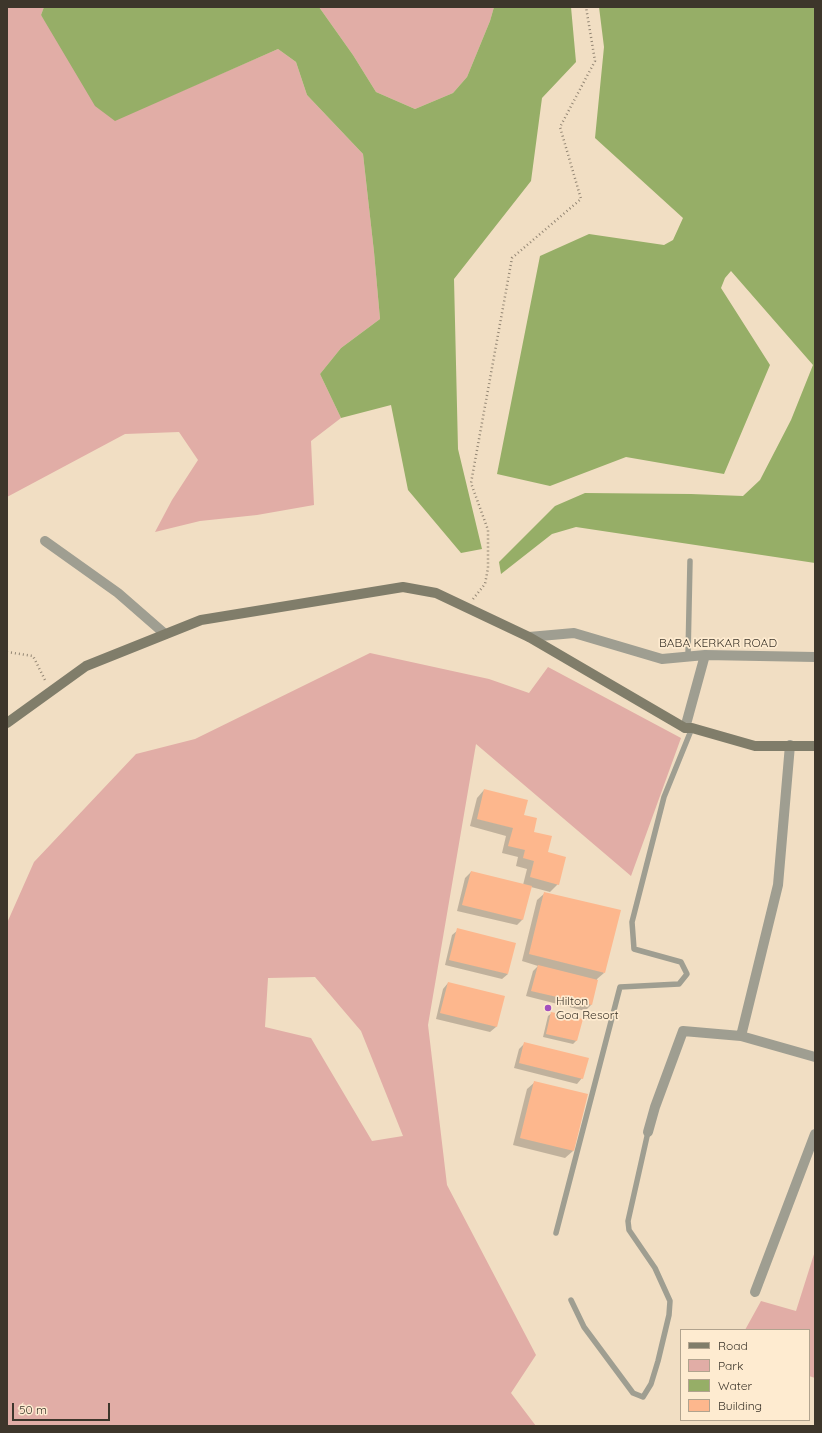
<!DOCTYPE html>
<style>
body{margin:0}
#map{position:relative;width:822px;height:1433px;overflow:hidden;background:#f1dec3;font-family:Quicksand,sans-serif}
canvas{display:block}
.frame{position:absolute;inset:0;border:8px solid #3d362b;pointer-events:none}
.legend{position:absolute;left:680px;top:1329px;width:130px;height:92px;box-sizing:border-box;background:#feebd0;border:1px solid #b1a38e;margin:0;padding:5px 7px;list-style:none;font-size:12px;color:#3d362b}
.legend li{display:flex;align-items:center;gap:8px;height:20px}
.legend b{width:20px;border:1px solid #b1a38e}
.scale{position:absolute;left:12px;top:1403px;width:98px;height:18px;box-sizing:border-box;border:2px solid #3d362b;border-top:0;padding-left:5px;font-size:12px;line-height:14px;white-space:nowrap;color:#3d362b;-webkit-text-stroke:3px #feebd0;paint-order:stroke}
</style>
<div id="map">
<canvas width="822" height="1433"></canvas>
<div class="frame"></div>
<ul class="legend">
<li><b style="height:5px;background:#807d6a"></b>Road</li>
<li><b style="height:11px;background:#e1ada6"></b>Park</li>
<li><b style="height:11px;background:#96ae67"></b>Water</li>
<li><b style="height:11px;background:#fdb78d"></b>Building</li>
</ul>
<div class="scale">50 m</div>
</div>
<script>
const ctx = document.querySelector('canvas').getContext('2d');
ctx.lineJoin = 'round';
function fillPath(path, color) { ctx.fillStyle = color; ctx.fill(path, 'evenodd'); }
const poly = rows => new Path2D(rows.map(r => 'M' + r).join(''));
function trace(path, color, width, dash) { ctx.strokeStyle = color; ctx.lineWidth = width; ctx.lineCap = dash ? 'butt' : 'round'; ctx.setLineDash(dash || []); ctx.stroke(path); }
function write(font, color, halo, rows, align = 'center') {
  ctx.font = font + ' Quicksand,sans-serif'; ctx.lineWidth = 3.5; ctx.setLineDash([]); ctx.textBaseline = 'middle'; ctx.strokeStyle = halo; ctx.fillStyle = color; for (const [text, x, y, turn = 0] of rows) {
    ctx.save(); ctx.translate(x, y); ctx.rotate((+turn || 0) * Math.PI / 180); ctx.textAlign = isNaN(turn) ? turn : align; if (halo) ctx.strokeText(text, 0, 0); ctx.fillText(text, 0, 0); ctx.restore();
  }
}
const green = poly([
 [7,7,44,7,41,15,115,120,278,49,296,62,307,95,363,154,374,252,380,319,341,348,320,374,341,418,311,441,314,505,257,515,200,521,155,532,172,500,198,460,179,432,125,434,7,497],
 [319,7,494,7,490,21,467,77,453,93,415,109,376,92,353,55],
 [370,653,489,679,529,693,548,667,681,738,631,876,476,744,428,1025,447,1185,536,1355,511,1393,536,1426,7,1426,7,923,34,862,136,754,195,739],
 [315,977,361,1031,403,1136,372,1141,311,1038,265,1027,268,978],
 [815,1251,815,1378,809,1376,809,1330,745,1330,761,1301,796,1311]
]);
const water = poly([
 [44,7,319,7,353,55,376,92,415,109,453,93,467,77,490,21,494,7,571,7,576,62,542,98,531,181,454,279,458,449,482,549,461,553,408,490,391,405,341,418,320,374,341,348,380,319,374,252,363,154,307,95,296,62,278,49,115,121,95,106,41,15],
 [599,7,815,7,815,563,576,527,552,534,501,574,499,562,555,506,585,493,691,494,743,496,760,480,791,420,813,365,731,271,725,278,721,288,770,365,724,474,626,457,550,486,497,474,540,256,589,234,664,245,673,240,683,218,595,138,604,47]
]);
const shadow = poly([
 [484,790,523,816,532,832,547,853,558,884,550,892,531,887,522,920,517,925,457,911,465,878,471,872,523,885,527,869,516,866,518,857,502,853,506,836,470,826,477,798],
 [545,893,604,973,597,979,591,1005,585,1011,526,996,533,971,538,966,522,961,537,900],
 [458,930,508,974,502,979,445,965,452,935],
 [448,983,504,997,496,1027,490,1032,436,1019,443,989],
 [552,1013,581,1020,576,1041,573,1044,543,1037,548,1016],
 [525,1043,582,1078,577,1084,514,1068,519,1049],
 [535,1082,587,1095,573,1151,565,1158,513,1145,527,1089]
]);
const building = poly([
 [484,789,528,800,524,815,537,818,534,832,552,836,548,852,566,857,559,885,530,877,534,861,523,858,525,850,508,846,513,828,477,819],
 [471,871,532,886,523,920,462,905],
 [544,892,621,910,605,973,529,954],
 [457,928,516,943,508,974,449,960],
 [538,965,598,980,592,1005,531,991],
 [448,982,505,996,497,1027,440,1013],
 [551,1012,583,1019,577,1041,546,1034],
 [524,1042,589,1058,583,1079,519,1063],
 [534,1081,588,1094,574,1151,520,1138]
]);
const path = poly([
 [473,599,485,584,488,568,488,530,471,483,512,258,581,199,560,127,595,61,586,7],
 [7,652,33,656,46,682]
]);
const service = poly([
 [688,656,690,561],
 [556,1233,620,987,679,984,687,974,681,962,634,949,632,922,664,797,692,728],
 [571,1300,584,1327,633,1393,643,1397,651,1384,658,1361,669,1315,670,1301,655,1268,629,1230,628,1221,648,1132]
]);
const minor = poly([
 [45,541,118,593,165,634],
 [529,637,574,633,662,659,705,655,815,657],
 [685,728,705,655],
 [790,745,778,885,741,1036,815,1057],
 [648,1132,655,1107,683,1031,741,1036],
 [755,1292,815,1134]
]);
const secondary = poly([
 [7,723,86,666,201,620,403,587,436,593,529,637,685,728,692,728,755,746,815,746]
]);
const markers = [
 [548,1008,4,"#a350bf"]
];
const streetNames = [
 ["BABA KERKAR ROAD",718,643]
];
const poiNames = [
 ["Hilton",556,1001],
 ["Goa Resort",556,1015]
];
fillPath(green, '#e1ada6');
fillPath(water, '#96ae67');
fillPath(shadow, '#0003');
fillPath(building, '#fdb78d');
trace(path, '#938674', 2.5, [1, 3]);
trace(service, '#9f9e91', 5.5);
trace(minor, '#9f9e91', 10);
trace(secondary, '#807d6a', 10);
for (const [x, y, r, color] of markers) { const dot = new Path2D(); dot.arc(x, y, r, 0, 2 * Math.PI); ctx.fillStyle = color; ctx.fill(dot); trace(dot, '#feebd0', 1.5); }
write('12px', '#3d362b', '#feebd0', streetNames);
write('12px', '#3d362b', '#feebd0', poiNames, 'left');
</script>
